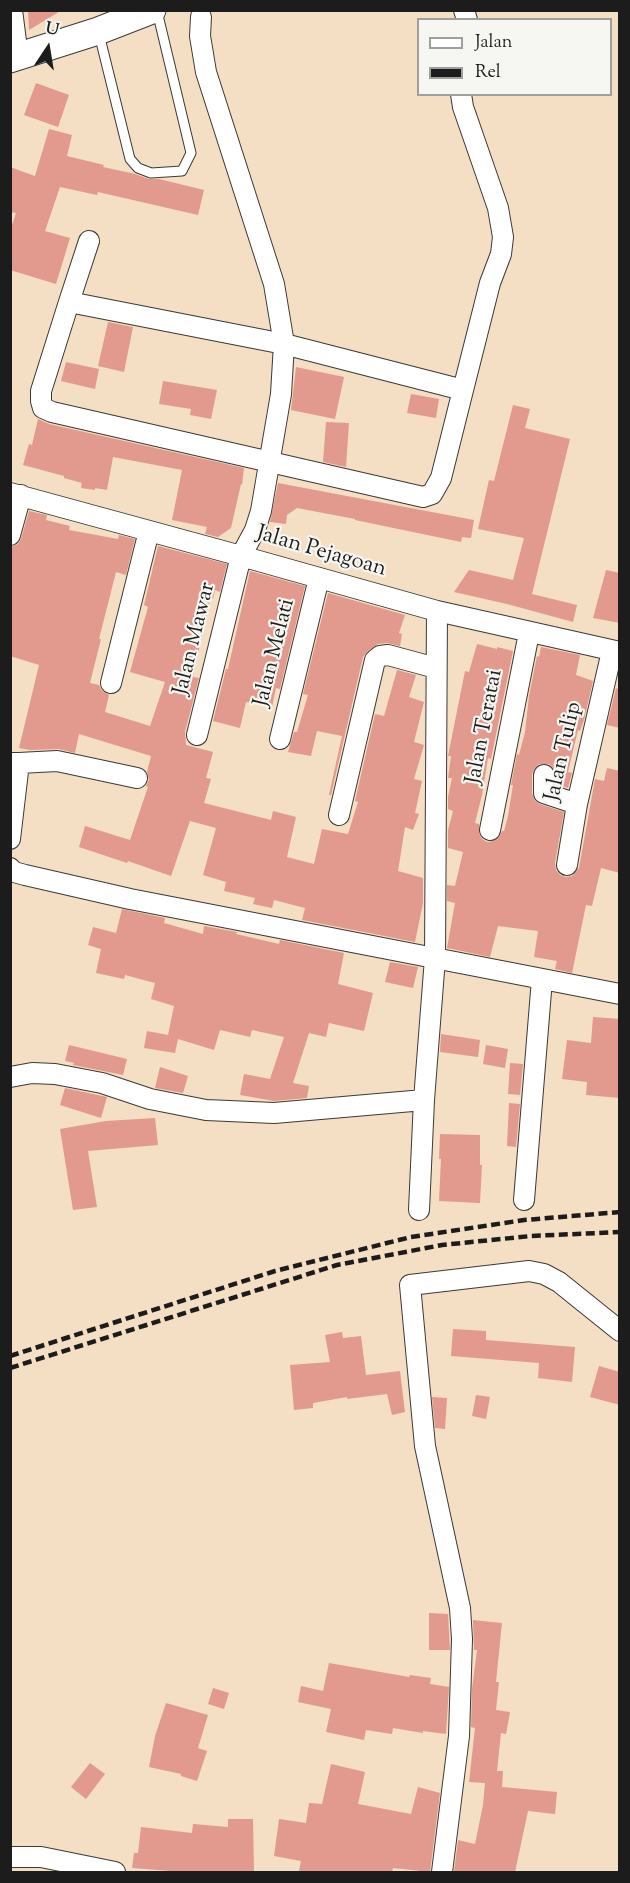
<!DOCTYPE html>
<style>
body{margin:0}
#map{position:relative;width:630px;height:1883px;overflow:hidden;background:#f4dec4;font-family:"Sorts Mill Goudy",serif}
canvas{display:block}
.frame{position:absolute;inset:0;border:12px solid #1c1c1c;pointer-events:none}
.legend{position:absolute;left:417px;top:18px;width:195px;height:78px;box-sizing:border-box;background:#f6f6f2;border:2px solid #9f9f9c;margin:0;padding:8px 10px;list-style:none;font-size:18px;color:#1c1c1c}
.legend li{display:flex;align-items:center;gap:12px;height:30px}
.legend b{width:30px;border:2px solid #9f9f9c}
.north{position:absolute;left:18px;top:18px;width:60px;height:60px;-webkit-text-stroke:4px #f6f6f2;paint-order:stroke;rotate:12deg;font-size:16px;font-weight:700;line-height:24px;text-align:center;color:#1c1c1c}
.north::after{content:'';display:block;margin:auto;width:21px;height:27px;background:#1c1c1c;clip-path:polygon(50% 0,100% 100%,50% 72%,0 100%)}
</style>
<div id="map">
<canvas width="630" height="1883"></canvas>
<div class="frame"></div>
<ul class="legend">
<li><b style="height:8px;background:#fff"></b>Jalan</li>
<li><b style="height:8px;background:#1c1c1c"></b>Rel</li>
</ul>
<div class="north">U</div>
</div>
<script>
const ctx = document.querySelector('canvas').getContext('2d');
ctx.lineJoin = 'round';
function fillPath(path, color) { ctx.fillStyle = color; ctx.fill(path, 'evenodd'); }
const poly = rows => new Path2D(rows.map(r => 'M' + r).join(''));
function trace(path, color, width, dash) { ctx.strokeStyle = color; ctx.lineWidth = width; ctx.lineCap = dash ? 'butt' : 'round'; ctx.setLineDash(dash || []); ctx.stroke(path); }
function write(font, color, halo, rows, align = 'center') {
  ctx.font = font + ' "Sorts Mill Goudy",serif'; ctx.lineWidth = 4.5; ctx.setLineDash([]); ctx.textBaseline = 'middle'; ctx.strokeStyle = halo; ctx.fillStyle = color; for (const [text, x, y, turn = 0] of rows) {
    ctx.save(); ctx.translate(x, y); ctx.rotate((+turn || 0) * Math.PI / 180); ctx.textAlign = isNaN(turn) ? turn : align; if (halo) ctx.strokeText(text, 0, 0); ctx.fillText(text, 0, 0); ctx.restore();
  }
}
const building = poly([
 [28,10,62,10,29,30],
 [36,83,69,95,58,127,24,115],
 [49,129,72,135,67,156,104,165,103,167,135,174,149,179,159,179,204,190,198,215,98,192,97,195,60,187,45,231,70,238,56,284,10,270,10,231,16,213,10,212,10,167,35,176],
 [108,322,133,327,124,372,98,366],
 [66,362,99,369,95,389,61,381],
 [296,367,344,377,335,419,291,410],
 [163,381,217,390,211,419,190,415,191,409,159,404],
 [411,394,439,399,436,418,407,413],
 [513,405,530,409,525,428,570,439,532,594,577,605,573,622,507,604,454,592,469,570,513,580,524,538,478,529,489,480,494,481],
 [38,419,49,424,244,468,242,485,241,484,231,528,218,537,205,534,207,527,172,520,182,470,113,457,107,490,95,488,95,490,81,488,82,483,64,478,64,476,23,465,29,444,32,445],
 [326,422,349,423,346,467,323,462],
 [278,483,474,520,471,538,462,537,461,542,355,520,355,519,297,508,287,515,286,524,270,522],
 [29,511,47,515,46,520,70,526,69,530,118,539,119,535,135,539,126,575,116,572,99,639,101,639,90,683,99,685,102,691,109,695,105,712,150,726,165,682,130,672,148,607,144,605,158,546,227,564,220,592,215,590,213,599,210,599,193,677,199,678,185,732,186,745,213,752,206,778,211,779,204,803,271,820,273,811,296,817,287,857,314,864,322,829,348,834,358,802,355,801,375,714,384,716,397,670,416,675,409,697,424,702,414,742,424,745,414,779,422,781,415,813,419,814,413,830,405,827,398,871,423,878,423,903,415,942,302,920,305,908,274,900,272,908,253,904,255,898,224,891,226,882,203,875,216,828,190,821,171,876,128,861,127,863,79,847,85,826,130,840,148,787,146,786,149,780,147,772,151,756,79,734,75,753,59,749,30,750,19,748,39,665,10,656,10,547,18,544,21,539],
 [606,570,620,573,620,623,593,618],
 [250,571,305,586,280,689,276,688,272,707,246,702,240,728,213,721,226,669,228,669],
 [328,593,405,615,399,633,402,634,400,646,387,643,378,644,368,651,363,657,331,795,329,795,342,736,317,731,311,756,288,752,294,732,297,732,308,695,303,694],
 [477,644,497,649,497,647,513,651,491,759,488,758,482,795,475,823,479,824,479,833,482,839,487,842,493,841,499,837,502,831,504,831,508,816,513,785,511,785,517,754,519,755,525,732,529,696,537,656,539,657,541,647,580,655,576,675,593,681,584,720,580,731,578,730,568,772,572,773,568,788,556,784,555,770,549,764,539,764,534,769,532,774,532,793,535,801,540,804,564,812,555,863,556,870,560,875,566,877,572,876,579,868,595,779,604,781,607,768,620,771,620,873,601,868,592,906,586,905,572,973,555,969,557,961,534,957,538,931,498,926,490,957,447,948,455,903,447,901,447,885,455,886,463,852,448,848,448,830,453,811,448,809,448,797,452,778,448,778,451,756,448,756,465,671,469,672],
 [616,688,620,690,620,728,607,725],
 [122,909,165,918,164,923,203,934,204,926,237,932,236,934,279,944,280,940,344,953,338,984,373,993,364,1031,329,1023,326,1037,309,1033,293,1083,309,1086,307,1098,274,1101,240,1095,244,1074,270,1079,284,1037,252,1030,250,1037,220,1030,214,1050,178,1039,175,1053,144,1048,147,1031,168,1035,174,1006,151,999,155,983,125,975,124,979,96,973,101,949,88,945,93,927,116,933],
 [390,962,418,967,413,988,385,982],
 [593,1017,620,1019,620,1098,586,1095,587,1082,562,1079,567,1040,591,1043],
 [441,1034,480,1040,478,1057,440,1052],
 [69,1045,127,1059,123,1075,73,1065,74,1063,65,1061],
 [486,1045,508,1049,505,1068,483,1064],
 [510,1063,523,1064,520,1095,508,1094],
 [160,1067,188,1076,183,1093,155,1088],
 [65,1088,107,1097,101,1118,60,1105],
 [509,1103,520,1104,516,1147,507,1146],
 [155,1118,158,1145,88,1151,97,1207,73,1210,60,1129,106,1121],
 [440,1134,480,1135,480,1165,482,1165,480,1203,439,1201,441,1159,439,1159],
 [453,1329,486,1331,486,1340,575,1347,572,1382,538,1378,539,1363,451,1356],
 [342,1332,343,1338,361,1336,366,1375,400,1371,405,1412,392,1415,387,1394,347,1399,347,1397,313,1403,313,1408,294,1410,290,1365,330,1362,325,1335],
 [599,1366,620,1372,620,1405,590,1397],
 [476,1395,490,1397,486,1419,472,1416],
 [432,1397,447,1398,445,1429,435,1428],
 [429,1613,448,1614,450,1650,429,1650],
 [473,1620,502,1623,496,1682,499,1682,496,1710,510,1712,506,1734,501,1733,497,1771,503,1771,502,1787,557,1792,555,1814,528,1811,515,1872,454,1872,458,1840,475,1844,483,1805,485,1783,469,1782,475,1728,471,1727,472,1689,477,1650,474,1650],
 [329,1663,409,1677,410,1675,431,1678,430,1684,449,1687,446,1734,423,1731,423,1733,393,1728,392,1734,366,1730,364,1740,326,1732,331,1709,298,1702,301,1686,323,1691],
 [213,1688,229,1693,224,1709,208,1704],
 [166,1703,208,1715,198,1748,207,1751,197,1781,181,1776,181,1774,149,1767,155,1736],
 [90,1763,105,1774,86,1799,71,1787],
 [331,1764,365,1772,358,1804,411,1814,418,1787,440,1793,430,1872,393,1868,392,1872,311,1872,299,1871,301,1861,274,1856,279,1819,306,1823,309,1803,322,1804],
 [228,1819,253,1819,254,1872,184,1872,132,1868,134,1853,138,1853,141,1827,192,1833,193,1824,228,1827]
]);
const lane = poly([
 [99,34,130,159,138,168,151,173,182,171,191,153,157,11]
]);
const street = poly([
 [12,10,18,57],
 [464,10,467,20],
 [461,94,463,107,498,208,503,237,501,254,490,283,463,390],
 [69,302,284,344,463,390,441,478,432,494,423,497,52,412,43,408,41,401,41,391,69,302,89,241],
 [10,493,241,556,437,611,620,652],
 [10,535,21,495],
 [111,683,149,531],
 [197,735,241,556,255,530,261,511,281,394,284,344,274,284,206,72,200,36,201,17],
 [280,739,319,578],
 [10,763,19,763,10,839],
 [19,763,57,761,137,778],
 [544,775,544,793,577,804],
 [339,815,375,660,380,656,388,655,436,668],
 [490,830,529,633],
 [567,865,577,804,612,651],
 [10,868,14,872,25,875,130,899,620,994],
 [10,1077,32,1073,55,1074,102,1083,150,1099,206,1110,274,1113,424,1100],
 [524,1200,542,979],
 [419,1210,424,1100,435,958,437,611],
 [10,1857,41,1857,115,1872],
 [442,1872,459,1736,462,1639,460,1608,425,1446,410,1285,529,1271,544,1274,559,1282,620,1331]
]);
const secondary = poly([
 [10,59,98,31,152,10]
]);
const rail = poly([
 [10,1356,275,1271,411,1237,524,1220,620,1212],
 [10,1368,337,1265,442,1245,531,1236,620,1232]
]);
const streetNames = [
 ["Jalan Pejagoan",321,553,16],
 ["Jalan Mawar",196,639,-76],
 ["Jalan Melati",276,653,-76],
 ["Jalan Teratai",486,727,-79],
 ["Jalan Tulip",565,752,-77]
];
fillPath(building, '#e2998e');
trace(lane, '#3c3935', 11);
trace(street, '#3c3935', 22);
trace(secondary, '#3c3935', 29);
trace(lane, '#fff', 9);
trace(street, '#fff', 20);
trace(secondary, '#fff', 27);
trace(rail, '#1c1c1c', 4.5, [9, 4.5]);
write('22px', '#1c1c1c', '#f6f6f2', streetNames);
</script>
